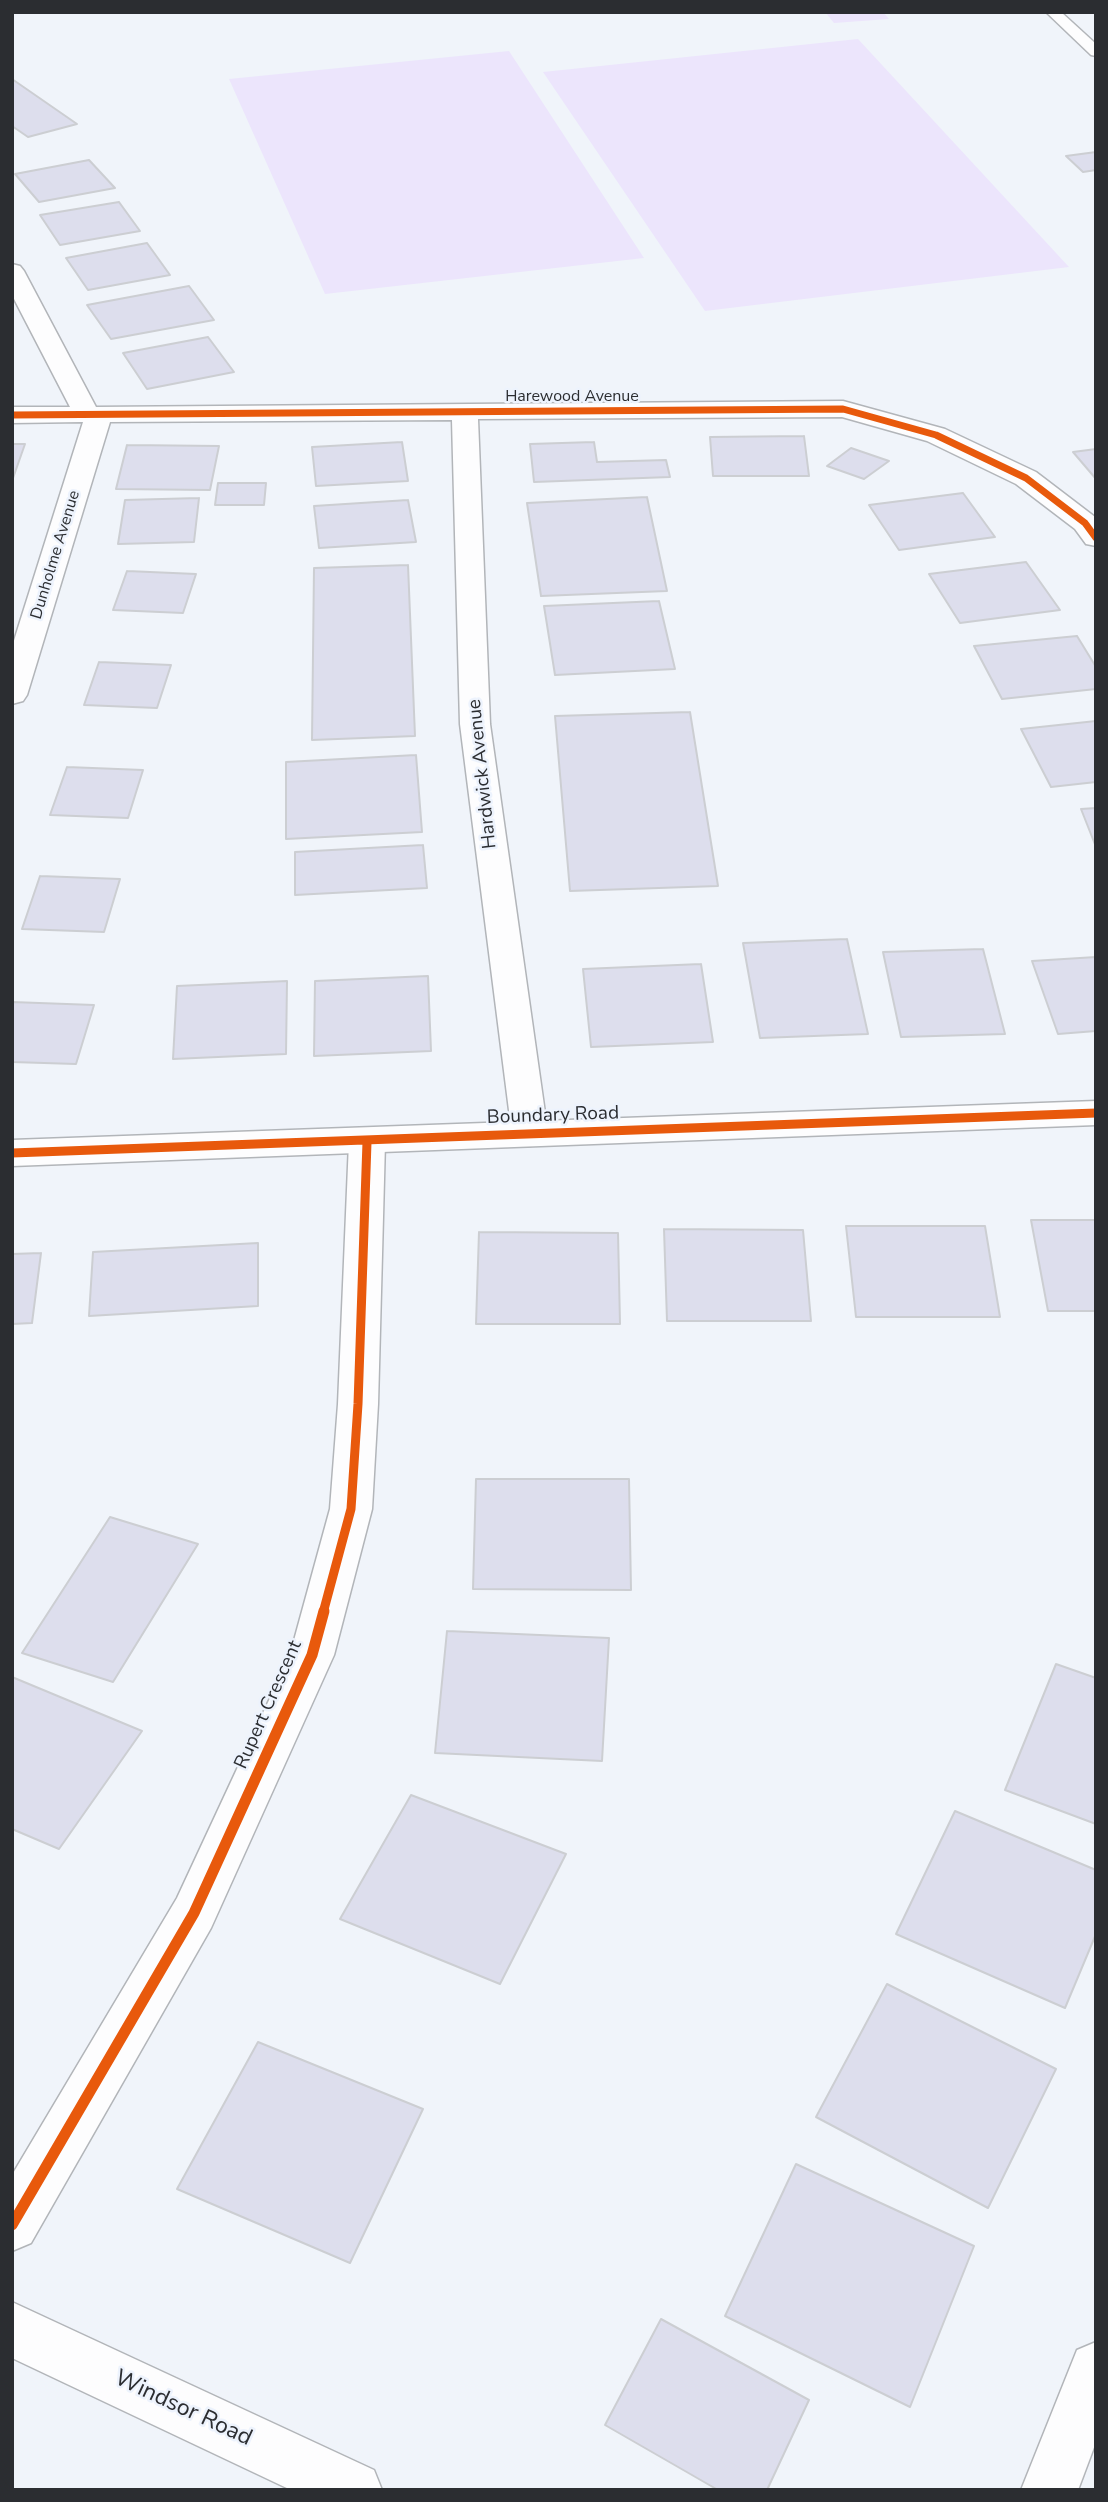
<!DOCTYPE html>
<style>
body{margin:0}
#map{position:relative;width:1108px;height:2502px;overflow:hidden;background:#f0f4fa;font-family:"Nunito Sans",sans-serif}
canvas{display:block}
.frame{position:absolute;inset:0;border:14px solid #2b2d31;pointer-events:none}
</style>
<div id="map">
<canvas width="1108" height="2502"></canvas>
<div class="frame"></div>
</div>
<script>
const ctx = document.querySelector('canvas').getContext('2d');
ctx.lineJoin = 'round';
function fillPath(path, color) { ctx.fillStyle = color; ctx.fill(path, 'evenodd'); }
const poly = rows => new Path2D(rows.map(r => 'M' + r).join(''));
function trace(path, color, width, dash) { ctx.strokeStyle = color; ctx.lineWidth = width; ctx.lineCap = dash ? 'butt' : 'round'; ctx.setLineDash(dash || []); ctx.stroke(path); }
function write(font, color, halo, rows, align = 'center') {
  ctx.font = font + ' "Nunito Sans",sans-serif'; ctx.lineWidth = 5; ctx.setLineDash([]); ctx.textBaseline = 'middle'; ctx.strokeStyle = halo; ctx.fillStyle = color; for (const [text, x, y, turn = 0] of rows) {
    ctx.save(); ctx.translate(x, y); ctx.rotate((+turn || 0) * Math.PI / 180); ctx.textAlign = isNaN(turn) ? turn : align; if (halo) ctx.strokeText(text, 0, 0); ctx.fillText(text, 0, 0); ctx.restore();
  }
}
const green = poly([
 [825,12,883,12,889,19,834,23],
 [858,39,1069,267,705,311,543,72],
 [509,51,644,258,325,294,229,79]
]);
const building = poly([
 [12,79,77,124,28,137,12,126,12,79],
 [1096,152,1096,170,1083,172,1066,156,1096,152],
 [89,160,115,188,39,202,15,174,89,160],
 [119,202,140,231,60,245,40,215,119,202],
 [147,243,170,275,88,290,66,258,147,243],
 [189,286,214,320,111,339,87,305,189,286],
 [208,337,234,372,147,389,123,353,208,337],
 [804,436,809,476,713,476,710,437,804,436],
 [402,442,408,481,316,486,312,447,402,442],
 [594,442,597,462,666,460,670,477,534,482,530,444,594,442],
 [12,444,25,444,12,481,12,444],
 [127,445,219,446,210,490,116,489,127,445],
 [851,448,889,461,864,479,827,466,851,448],
 [1096,449,1096,479,1073,452,1096,449],
 [218,483,266,483,264,505,215,505,218,483],
 [963,493,995,537,899,550,869,505,963,493],
 [647,497,667,591,541,596,527,503,647,497],
 [199,498,194,542,118,544,125,500,199,498],
 [408,500,416,542,319,548,314,506,408,500],
 [1026,562,1060,610,960,623,929,574,1026,562],
 [408,565,415,736,312,740,314,568,408,565],
 [127,571,196,574,183,613,113,610,127,571],
 [659,601,675,669,555,675,544,606,659,601],
 [1077,636,1096,667,1096,689,1002,699,974,646,1077,636],
 [99,662,171,665,157,708,84,705,99,662],
 [690,712,718,886,570,891,555,716,690,712],
 [1096,721,1096,782,1051,787,1021,729,1096,721],
 [416,755,422,832,286,839,286,762,416,755],
 [67,767,143,770,128,818,50,815,67,767],
 [1096,808,1096,847,1081,809,1096,808],
 [423,845,427,888,295,895,295,852,423,845],
 [40,876,120,879,104,932,22,929,40,876],
 [847,939,868,1034,760,1038,743,943,847,939],
 [983,949,1005,1034,901,1037,883,952,983,949],
 [1096,957,1096,1031,1058,1034,1032,961,1096,957],
 [701,964,713,1042,591,1047,583,969,701,964],
 [428,976,431,1051,314,1056,315,981,428,976],
 [287,981,286,1054,173,1059,177,986,287,981],
 [12,1002,94,1005,76,1064,12,1062,12,1002],
 [1031,1220,1096,1220,1096,1311,1048,1311,1031,1220],
 [846,1226,985,1226,1000,1317,856,1317,846,1226],
 [664,1229,803,1230,811,1321,667,1321,664,1229],
 [479,1232,618,1233,620,1324,476,1324,479,1232],
 [258,1243,258,1306,89,1316,93,1252,258,1243],
 [41,1253,32,1323,12,1324,12,1254,41,1253],
 [476,1479,629,1479,631,1590,473,1589,476,1479],
 [110,1517,198,1544,113,1682,22,1653,110,1517],
 [447,1631,609,1638,602,1761,435,1753,447,1631],
 [1056,1664,1096,1678,1096,1824,1005,1790,1056,1664],
 [12,1677,142,1731,59,1849,12,1829,12,1677],
 [411,1795,566,1854,500,1984,340,1919,411,1795],
 [955,1811,1096,1870,1096,1934,1065,2008,896,1934,955,1811],
 [887,1984,1056,2069,988,2208,816,2117,887,1984],
 [258,2042,423,2109,350,2263,177,2189,258,2042],
 [796,2164,974,2246,910,2407,725,2316,796,2164],
 [661,2319,809,2400,767,2490,718,2490,605,2425,661,2319]
]);
const lane = poly([
 [1046,12,1061,12,1096,44,1096,56,1091,55,1046,12]
]);
const street = poly([
 [12,264,20,266,24,271,96,407,843,401,945,429,1036,472,1095,517,1096,546,1086,544,1075,529,1016,484,927,441,842,417,478,419,490,724,548,1134,543,1143,530,1146,517,1143,512,1134,460,724,452,420,110,422,27,695,23,701,12,704,12,647,83,422,12,423,12,407,70,407,12,295,12,264],
 [367,1130,380,1133,385,1142,378,1404,372,1509,334,1655,211,1928,31,2243,12,2251,12,2175,177,1898,290,1655,330,1509,338,1404,349,1142,354,1133,367,1130],
 [12,2302,374,2470,382,2490,291,2490,12,2358,12,2302],
 [1096,2342,1096,2442,1078,2490,1021,2490,1077,2350,1096,2342]
]);
const secondary = poly([
 [1096,1101,1096,1125,12,1166,12,1140,1096,1101]
]);
const cyclewayFar2 = poly([
 [12,415,843,409,936,435,1026,478,1085,523,1096,538]
]);
const cyclewayFar1 = poly([
 [12,1153,1096,1113],
 [323,1613,351,1509,358,1404,367,1142]
]);
const cycleway = poly([
 [12,2225,194,1913,312,1655,324,1611]
]);
const farStreetnames = [
 ["Harewood Avenue",572,397],
 ["Dunholme Avenue",56,555,-73]
];
const streetNames = [
 ["Hardwick Avenue",483,774,-96],
 ["Boundary Road",553,1116,-2],
 ["Rupert Crescent",269,1705,-66]
];
const nearStreetnames = [
 ["Windsor Road",183,2409,25]
];
fillPath(green, '#ece5fc');
fillPath(building, '#dddeed');
trace(building, '#ccced2', 2);
trace(lane, '#b2b5b9', 3);
trace(street, '#b2b5b9', 3);
trace(secondary, '#b2b5b9', 3);
fillPath(lane, '#fdfdfe');
fillPath(street, '#fdfdfe');
fillPath(secondary, '#fdfdfe');
trace(cyclewayFar2, '#e8590c', 7);
trace(cyclewayFar1, '#e8590c', 9);
trace(cycleway, '#e8590c', 11);
write('16px', '#2b2d31', '#edf3fd', farStreetnames);
write('19px', '#2b2d31', '#edf3fd', streetNames);
write('23px', '#2b2d31', '#edf3fd', nearStreetnames);
</script>
